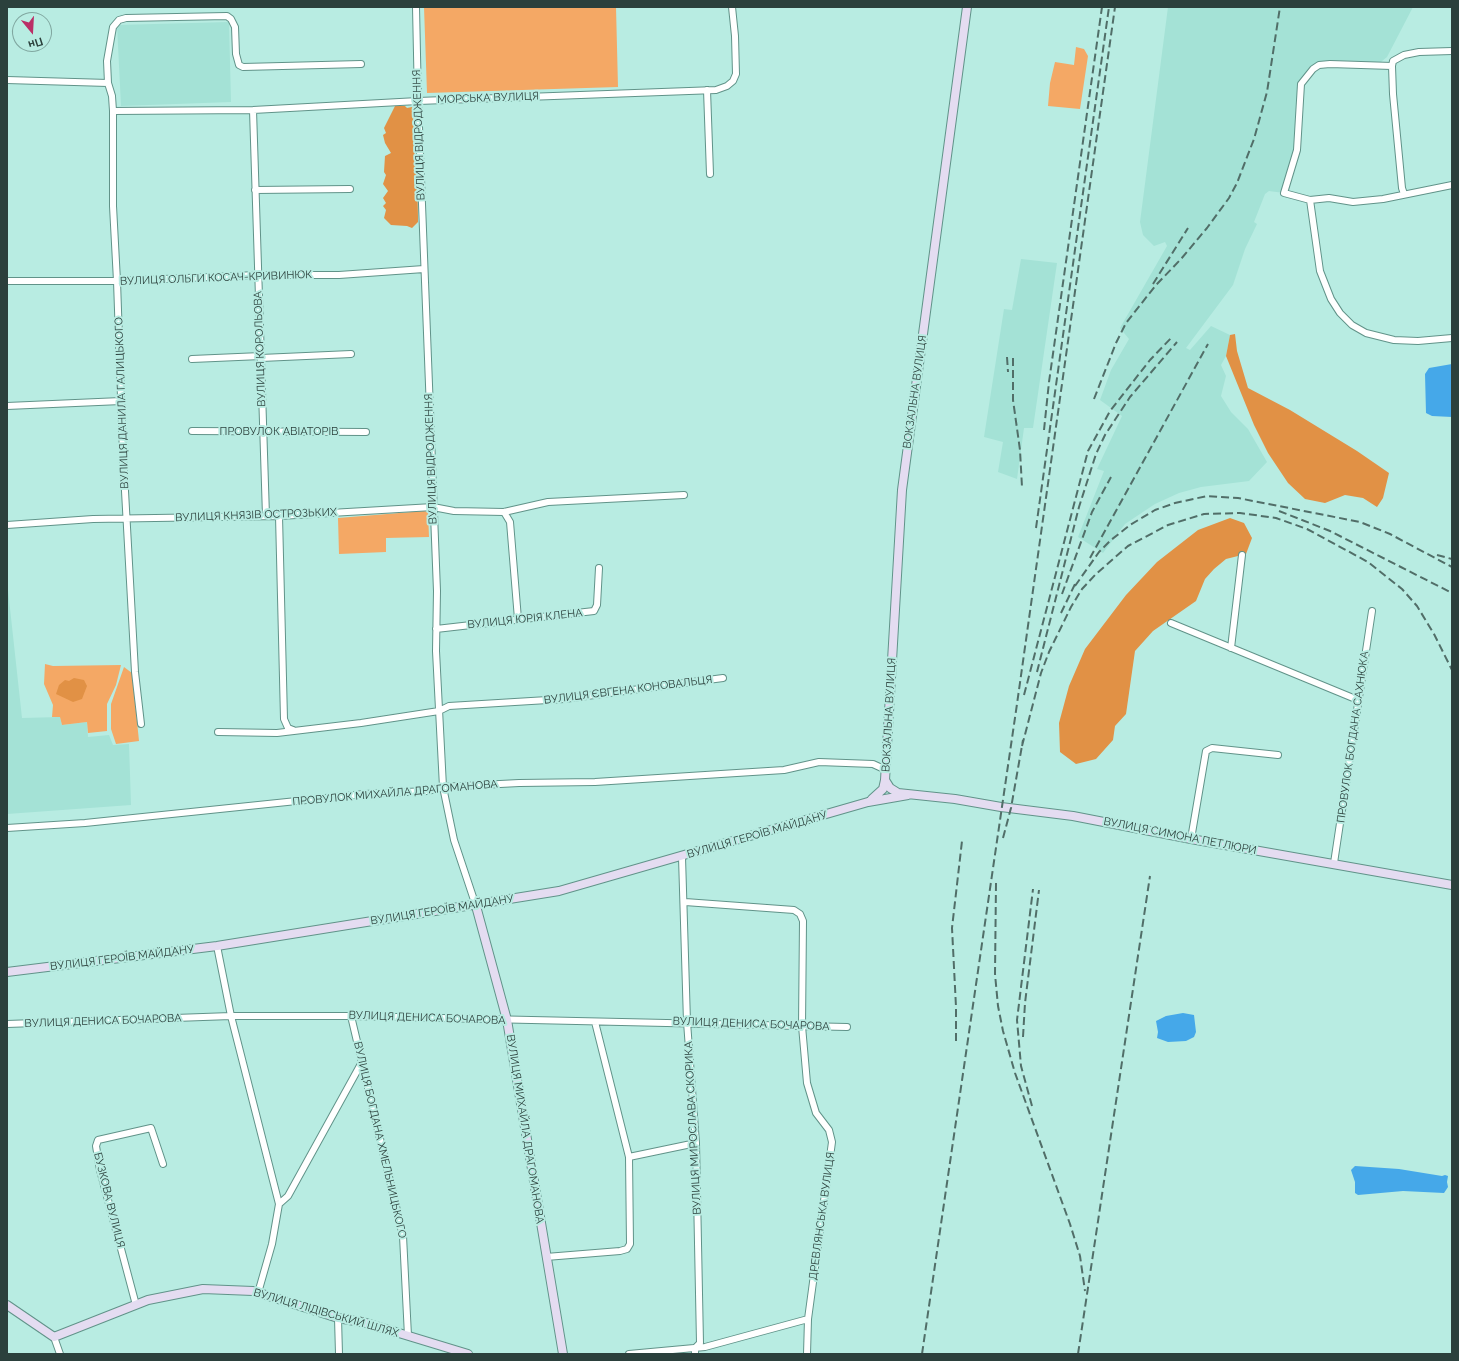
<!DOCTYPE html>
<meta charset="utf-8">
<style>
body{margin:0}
#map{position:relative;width:1459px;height:1361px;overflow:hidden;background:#b8ece2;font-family:Raleway,sans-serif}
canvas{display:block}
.frame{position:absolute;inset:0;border:8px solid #2b403c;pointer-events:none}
.north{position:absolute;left:12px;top:12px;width:40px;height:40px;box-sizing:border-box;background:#b8ece2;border:1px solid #80a7a0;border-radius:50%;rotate:162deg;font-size:11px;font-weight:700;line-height:16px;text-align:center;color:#2b403c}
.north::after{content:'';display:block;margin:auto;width:14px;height:18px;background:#bb2f67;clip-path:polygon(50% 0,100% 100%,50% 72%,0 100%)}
</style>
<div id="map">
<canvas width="1459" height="1361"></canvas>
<div class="frame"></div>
<div class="north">Пн</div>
</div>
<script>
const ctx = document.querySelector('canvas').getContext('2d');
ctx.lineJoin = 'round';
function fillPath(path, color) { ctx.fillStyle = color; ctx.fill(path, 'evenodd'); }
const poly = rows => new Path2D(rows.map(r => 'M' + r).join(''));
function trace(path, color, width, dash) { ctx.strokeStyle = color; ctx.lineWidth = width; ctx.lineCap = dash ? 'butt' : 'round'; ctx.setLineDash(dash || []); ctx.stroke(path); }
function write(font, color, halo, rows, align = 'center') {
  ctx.font = font + ' Raleway,sans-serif'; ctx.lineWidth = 4; ctx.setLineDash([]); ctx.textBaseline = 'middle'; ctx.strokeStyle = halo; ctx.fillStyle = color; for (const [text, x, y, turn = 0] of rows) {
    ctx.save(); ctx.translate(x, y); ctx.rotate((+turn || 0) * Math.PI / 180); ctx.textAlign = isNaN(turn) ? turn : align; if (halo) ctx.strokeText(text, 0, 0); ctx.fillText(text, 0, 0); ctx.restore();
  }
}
const built = poly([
 [1168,7,1413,7,1387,57,1376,66,1319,65,1301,84,1298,137,1284,193,1269,191,1265,194,1254,222,1257,224,1245,249,1233,285,1186,348,1190,350,1211,326,1230,335,1226,356,1221,365,1226,376,1221,396,1231,412,1248,429,1267,462,1249,481,1201,487,1179,493,1155,504,1125,524,1103,553,1078,537,1104,471,1097,469,1122,416,1100,400,1111,370,1129,339,1120,328,1167,246,1165,242,1154,246,1143,235,1140,222],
 [229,22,231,102,121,106,117,25],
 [1021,259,1057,263,1033,428,1024,428,1017,479,998,472,1003,442,984,437,1004,309,1012,310],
 [7,581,22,718,60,717,62,725,87,722,88,737,109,735,113,745,129,744,131,805,7,814]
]);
const green = poly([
 [424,7,616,7,618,87,427,93],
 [1076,47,1084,49,1088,56,1080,109,1048,106,1050,83,1055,62,1074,65],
 [424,511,428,512,429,537,386,538,386,552,339,554,338,518],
 [45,664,53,666,121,665,116,685,107,704,107,731,88,733,87,722,62,725,60,717,52,717,53,705,44,684],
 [124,667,132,673,139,741,116,744,111,729,111,704]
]);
const forest = poly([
 [395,106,405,106,407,108,412,107,414,111,413,116,416,145,414,157,417,174,418,217,418,222,412,228,407,226,391,225,384,218,386,210,383,206,386,203,383,198,388,191,383,184,386,175,384,172,385,156,391,153,385,143,383,135,386,133,384,128],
 [1235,334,1237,351,1248,388,1290,410,1357,451,1389,473,1383,498,1377,507,1363,498,1345,495,1325,503,1305,499,1288,483,1268,453,1254,425,1226,356,1230,335],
 [1230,518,1244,523,1252,538,1246,554,1226,559,1214,569,1205,579,1196,601,1153,631,1135,651,1126,714,1115,726,1113,740,1096,759,1076,764,1060,752,1059,723,1069,686,1085,649,1126,595,1157,562,1198,530],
 [74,678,84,680,87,686,82,699,73,702,56,694,59,685,65,680,69,681]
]);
const water = poly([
 [1452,364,1452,417,1432,416,1426,413,1425,374,1429,368],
 [1183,1013,1194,1015,1196,1032,1194,1037,1186,1041,1168,1042,1157,1038,1158,1032,1156,1021,1166,1016],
 [1355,1166,1399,1169,1442,1176,1445,1175,1448,1176,1447,1182,1448,1187,1444,1193,1403,1191,1358,1195,1355,1193,1355,1182,1351,1170]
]);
const street = poly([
 [416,7,418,101,437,591,436,651,443,787,454,840,476,906],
 [1392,66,1330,64,1319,65,1313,69,1301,84,1297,150,1284,193,1310,200,1329,198,1353,202,1383,199,1452,185],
 [7,80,108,83],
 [707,90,710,174],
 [253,110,266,516],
 [113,111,253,110,418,101,716,90,727,86,733,81,736,74,735,36,732,7],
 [255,190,350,189],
 [1404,194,1402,188,1393,94,1392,66,1393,61,1404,55,1419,52,1452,51],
 [1310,200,1320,271,1331,299,1340,313,1352,325,1366,333,1394,340,1418,341,1452,338],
 [7,281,117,281,257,275,339,275,424,269],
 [261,358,351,354],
 [192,359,261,356],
 [7,406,121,401],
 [192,431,366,432],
 [504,512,510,522,518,619],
 [279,516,284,719,288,728,293,730],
 [7,525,93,519,279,516,433,507,454,511,504,512,548,502,684,495],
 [1171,623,1358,700],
 [436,629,594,611,597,605,599,568],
 [1231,648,1242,555],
 [141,724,135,672,123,455,117,281,113,206,113,111,112,96,108,83,107,61,113,27,119,20,126,18,227,16,231,19,235,27,236,54,239,65,243,67,361,64],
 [218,732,277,733,361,723,439,711,449,706,564,699,723,678],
 [7,828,85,823,364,794,427,791,443,787,519,783,595,782,784,770,819,762,873,764,886,770],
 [1191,839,1206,751,1212,748,1278,755],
 [682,857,687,1022,696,1143,700,1343,695,1348,695,1354],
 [1334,863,1372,611],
 [685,902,794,910,800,914,803,921,802,1026,807,1083,816,1113,829,1130,832,1142,808,1319,807,1354],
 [217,946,231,1016,279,1204],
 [351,1016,403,1236,408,1336],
 [7,1024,231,1016,351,1016,847,1027],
 [629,1157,696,1143],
 [546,1257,620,1251,627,1249,630,1244,629,1157,595,1022],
 [258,1293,272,1244,279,1204,288,1196,362,1062],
 [136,1305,100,1170,96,1146,98,1140,151,1128,163,1164],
 [338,1318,339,1354],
 [54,1337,60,1354],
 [629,1354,705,1347,808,1319]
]);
const secondary = poly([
 [885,780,902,490,967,7],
 [872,799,883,789,885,780,890,788,898,793,955,799,1001,807,1073,816,1191,839,1452,885],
 [476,906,507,1020,563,1354],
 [7,972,217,946,559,891,868,802,908,795],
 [7,1305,54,1337,148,1300,203,1289,253,1291,338,1318,366,1323,468,1354]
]);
const rail = poly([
 [1153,284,1188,228],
 [1007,357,1008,372],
 [1013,358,1013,400,1020,450,1022,487],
 [1094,399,1116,343,1126,323,1156,285,1181,259,1207,228,1229,198,1237,183,1254,139,1267,92,1280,7],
 [1044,430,1049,382,1102,7],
 [1279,511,1330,531,1452,593],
 [1036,528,1109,7],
 [1437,555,1452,559],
 [1090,558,1208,344],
 [1075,586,1099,552,1111,540,1130,525,1155,510,1175,503,1207,496,1238,498,1360,522,1390,534,1452,567],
 [1062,594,1092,512,1111,477],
 [1061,613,1076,582],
 [1037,672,1079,507,1096,454,1105,435,1130,397,1177,342],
 [1024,695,1088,451,1110,411,1150,360,1173,336],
 [1022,746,1041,673,1049,652,1071,607,1082,589,1096,574,1128,546,1168,525,1204,514,1240,513,1276,518,1307,529,1368,562,1402,589,1417,606,1434,634,1452,670],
 [1003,838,1011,808,1023,740],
 [996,883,995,974,998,1006,1003,1031,1015,1073,1070,1224,1080,1256,1085,1291],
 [1023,1037,1025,1003,1039,890],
 [956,1041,956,1007,952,928,962,841],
 [1032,1106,1021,1066,1017,1020,1033,889],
 [922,1354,1017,704,1115,7],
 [1078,1354,1150,876]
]);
const streetNames = [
 ["МОРСЬКА ВУЛИЦЯ",488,98,-2],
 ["ВУЛИЦЯ ВІДРОДЖЕННЯ",419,135,-92],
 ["ВУЛИЦЯ ОЛЬГИ КОСАЧ-КРИВИНЮК",216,278,-2],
 ["ВУЛИЦЯ КОРОЛЬОВА",260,349,-92],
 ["ВОКЗАЛЬНА ВУЛИЦЯ",915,392,-82],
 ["ВУЛИЦЯ ДАНИЛА ГАЛИЦЬКОГО",122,403,-92],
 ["ПРОВУЛОК АВІАТОРІВ",279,432],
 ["ВУЛИЦЯ ВІДРОДЖЕННЯ",431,459,-92],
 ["ВУЛИЦЯ КНЯЗІВ ОСТРОЗЬКИХ",256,515,-2],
 ["ВУЛИЦЯ ЮРІЯ КЛЕНА",525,619,-6],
 ["ВУЛИЦЯ ЄВГЕНА КОНОВАЛЬЦЯ",628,690,-7],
 ["ВОКЗАЛЬНА ВУЛИЦЯ",889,715,-87],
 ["ПРОВУЛОК БОГДАНА САХНЮКА",1353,737,-82],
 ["ПРОВУЛОК МИХАЙЛА ДРАГОМАНОВА",395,793,-5],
 ["ВУЛИЦЯ ГЕРОЇВ МАЙДАНУ",757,835,-16],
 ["ВУЛИЦЯ СИМОНА ПЕТЛЮРИ",1180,836,11],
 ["ВУЛИЦЯ ГЕРОЇВ МАЙДАНУ",442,910,-9],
 ["ВУЛИЦЯ ГЕРОЇВ МАЙДАНУ",122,958,-7],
 ["ВУЛИЦЯ ДЕНИСА БОЧАРОВА",427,1018,2],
 ["ВУЛИЦЯ ДЕНИСА БОЧАРОВА",103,1021,-2],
 ["ВУЛИЦЯ ДЕНИСА БОЧАРОВА",751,1024,2],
 ["ВУЛИЦЯ МИРОСЛАВА СКОРИКА",693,1128,-93],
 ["ВУЛИЦЯ МИХАЙЛА ДРАГОМАНОВА",525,1129,81],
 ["ВУЛИЦЯ БОГДАНА ХМЕЛЬНИЦЬКОГО",380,1140,77],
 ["БУЗКОВА ВУЛИЦЯ",109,1200,76],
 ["ДРЕВЛЯНСЬКА ВУЛИЦЯ",822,1216,-82],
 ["ВУЛИЦЯ ЛІДІВСЬКИЙ ШЛЯХ",326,1313,16]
];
fillPath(built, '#a4e2d6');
fillPath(green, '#f4a865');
fillPath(forest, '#e19145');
fillPath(water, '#45a8e9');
trace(street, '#619389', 8);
trace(secondary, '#619389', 10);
trace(street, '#fff', 6);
trace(secondary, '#e4dcf1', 8);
trace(rail, '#516e68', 2, [8, 4]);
write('11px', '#2b403c', '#b8ece2', streetNames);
</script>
